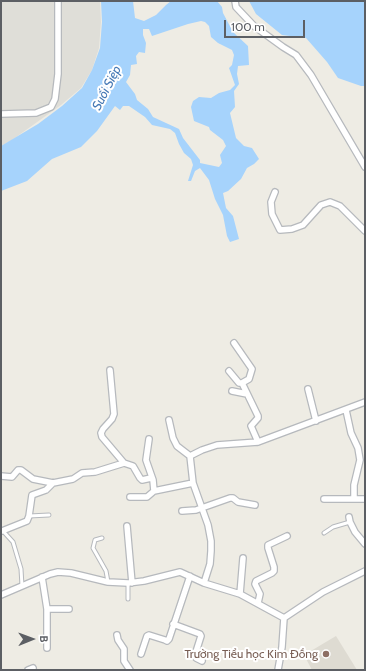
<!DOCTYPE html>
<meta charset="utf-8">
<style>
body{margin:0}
#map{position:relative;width:366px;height:671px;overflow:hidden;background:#eeece4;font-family:Cabin,sans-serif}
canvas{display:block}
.frame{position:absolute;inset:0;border:2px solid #5c5f64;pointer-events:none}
.north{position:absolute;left:12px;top:619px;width:40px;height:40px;-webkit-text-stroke:3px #fff;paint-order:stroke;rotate:89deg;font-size:11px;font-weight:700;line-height:16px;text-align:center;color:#5c5f64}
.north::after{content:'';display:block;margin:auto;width:14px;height:18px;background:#5c5f64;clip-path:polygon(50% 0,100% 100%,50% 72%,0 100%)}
.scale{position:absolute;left:224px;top:20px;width:81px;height:18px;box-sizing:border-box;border:2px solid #5c5f64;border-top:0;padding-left:5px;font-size:12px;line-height:14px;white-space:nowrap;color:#5c5f64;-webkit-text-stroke:3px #fff;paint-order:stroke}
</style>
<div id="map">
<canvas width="366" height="671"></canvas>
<div class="frame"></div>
<div class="north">B</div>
<div class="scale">100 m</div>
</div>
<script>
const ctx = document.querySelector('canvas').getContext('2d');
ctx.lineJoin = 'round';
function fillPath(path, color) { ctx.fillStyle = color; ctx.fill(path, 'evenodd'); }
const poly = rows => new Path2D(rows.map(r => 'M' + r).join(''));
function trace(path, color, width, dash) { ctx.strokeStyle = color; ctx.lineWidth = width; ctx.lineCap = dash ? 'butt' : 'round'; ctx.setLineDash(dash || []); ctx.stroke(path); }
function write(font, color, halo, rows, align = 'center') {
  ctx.font = font + ' Cabin,sans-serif'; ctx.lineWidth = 4; ctx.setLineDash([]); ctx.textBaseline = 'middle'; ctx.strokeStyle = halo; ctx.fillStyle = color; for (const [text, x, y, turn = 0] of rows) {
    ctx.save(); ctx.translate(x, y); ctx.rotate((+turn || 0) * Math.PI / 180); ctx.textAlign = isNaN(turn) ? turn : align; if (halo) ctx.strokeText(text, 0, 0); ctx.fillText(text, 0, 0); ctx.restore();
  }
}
const industrial = poly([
 [1,1,100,1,101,22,99,48,92,70,81,88,61,105,12,140,1,146]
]);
const education = poly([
 [336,636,357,670,312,670,304,655]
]);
const water = poly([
 [101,1,133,1,135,18,144,21,156,15,166,5,171,1,217,1,222,7,223,13,233,32,248,46,249,65,238,66,237,74,239,84,234,91,235,107,230,113,236,138,244,146,252,148,259,159,254,164,247,168,241,179,228,191,223,193,226,208,233,216,239,239,230,242,227,236,223,215,215,199,209,180,200,168,195,171,191,181,188,181,193,165,191,159,184,153,179,144,175,133,170,129,152,125,145,117,129,106,123,106,120,110,115,106,97,131,81,147,52,159,27,181,1,191,1,146,38,124,62,106,82,88,92,70,100,48,102,22],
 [201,21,205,22,209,26,211,37,218,43,232,50,234,55,232,65,229,68,235,85,230,90,219,93,211,98,199,97,193,101,191,107,194,121,209,127,210,130,223,140,226,146,220,155,222,163,219,167,200,163,200,160,183,138,179,129,153,117,148,109,137,100,135,94,126,82,130,75,131,65,137,64,136,56,139,52,145,53,146,43,143,35,143,29,149,29,152,36,188,24],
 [249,1,365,1,365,86,361,86,338,78,327,62,306,38,282,35,256,14]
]);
const lane = poly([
 [29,516,49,515],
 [3,531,13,542,21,569,22,586],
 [324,533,333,527,350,522],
 [102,538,95,540,93,548,106,571,108,582],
 [128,583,128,599]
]);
const street = poly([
 [235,1,236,7,254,26,283,47,296,55,311,75,365,167],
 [1,114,36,113,51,107,55,99,58,74,58,1],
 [275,192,271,202,272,214,280,230,292,229,303,225,321,205,330,202,340,206,365,231],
 [234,343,252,369,249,379,242,383,258,416,258,418,251,426,258,442],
 [110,370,114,414,112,419,103,429,101,433,102,437,124,463],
 [229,371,239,383,242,383],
 [308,389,316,421],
 [232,391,247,394],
 [346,410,351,433,358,448,360,460,354,485,354,499],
 [169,420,173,438,177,446,190,456,193,483,208,525,211,541,211,551,210,564,204,583],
 [149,439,146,460,153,480,154,491],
 [190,456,202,450,217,445,258,442,365,402],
 [1,476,12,477,18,470,21,470,33,479,53,483,73,479,82,473,95,472,124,463,133,466,140,478,142,480,151,478],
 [130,497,147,497,154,491,193,483],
 [324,499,365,499],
 [182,511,196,510,230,498,233,498,238,502,255,505],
 [349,517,350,522,355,532,365,544],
 [127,526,132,583],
 [2,531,27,521,29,516,32,495,46,490,53,483],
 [42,577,47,609,47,648],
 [240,594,243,558],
 [1,595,50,574,58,572,71,573,108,582,128,583,144,581,180,572,204,583,240,594,284,618],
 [258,603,260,594,255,584,256,581,272,573,274,571,274,567,268,548,268,545,287,536],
 [47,609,69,609],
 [284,618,323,592,365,571],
 [173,624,200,634,201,636,195,655,196,658,202,661],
 [117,635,118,640,124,649,124,661,130,670],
 [141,654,147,636,149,635,165,640,167,641,169,639,190,576],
 [28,670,33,668],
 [278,670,282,647,284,618]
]);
const markers = [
 [326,654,4,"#8d6e63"]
];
const educationNames = [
 ["Trường Tiểu học Kim Đồng",318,654]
];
const waterNames = [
 ["Suối Siệp",107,88,-63]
];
fillPath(industrial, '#dfded8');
fillPath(education, '#dedbd2');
fillPath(water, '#a6d3fc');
trace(lane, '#b6b9bd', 5);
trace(street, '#b6b9bd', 8);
trace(lane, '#fff', 3);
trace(street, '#fff', 5.5);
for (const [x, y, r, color] of markers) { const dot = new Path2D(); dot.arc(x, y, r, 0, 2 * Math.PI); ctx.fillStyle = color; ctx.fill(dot); trace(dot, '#fff', 1.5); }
write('12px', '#785e54', '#fff', educationNames, 'right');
write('italic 13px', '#4679b5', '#fff', waterNames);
</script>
